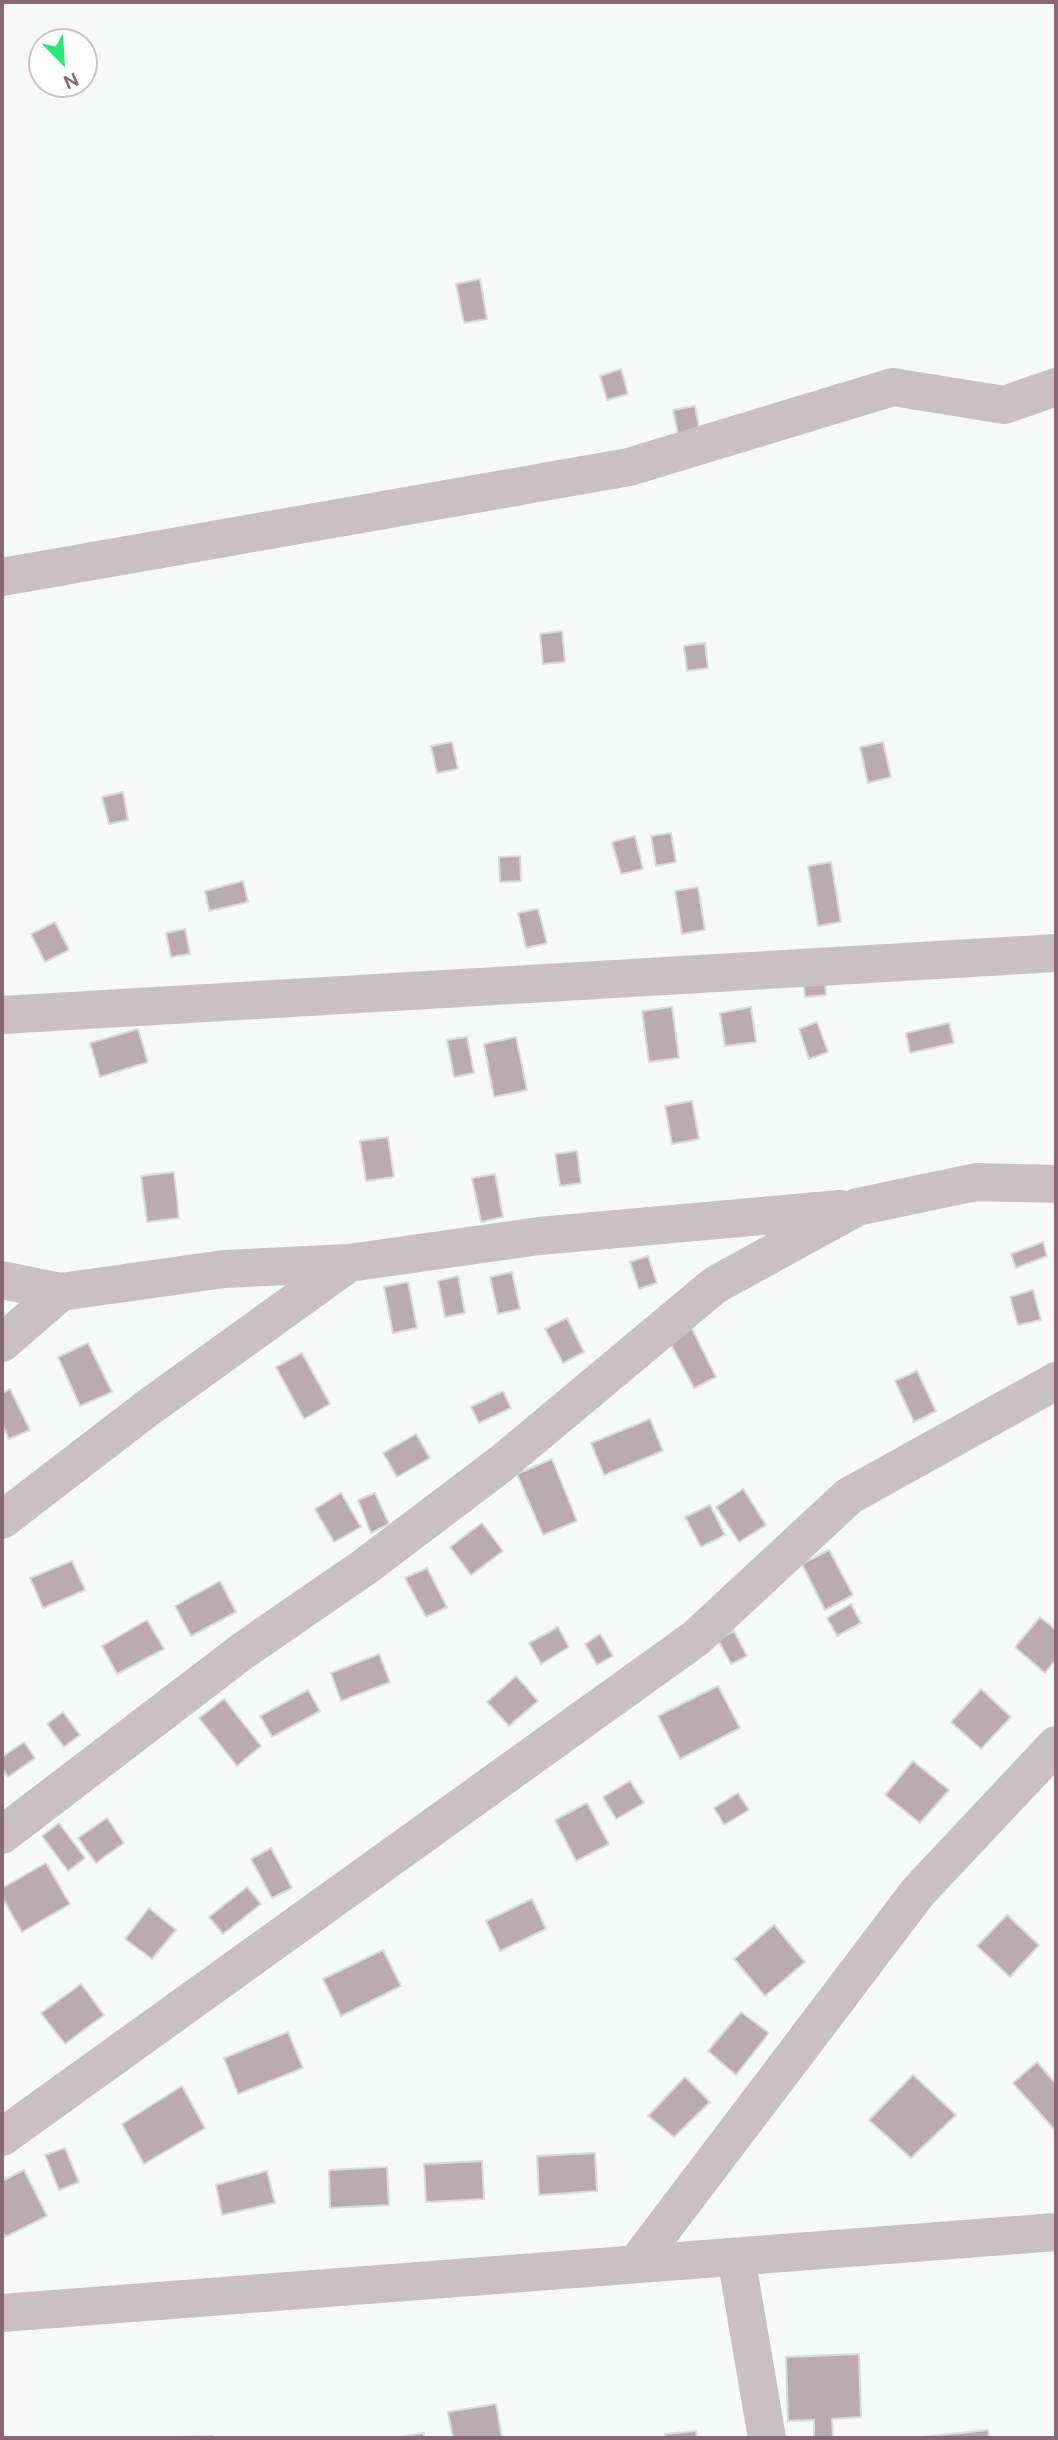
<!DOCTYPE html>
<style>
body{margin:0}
#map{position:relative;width:1058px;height:2440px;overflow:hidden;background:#f7f9f9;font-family:"DM Sans",sans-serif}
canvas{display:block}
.frame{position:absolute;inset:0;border:4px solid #886874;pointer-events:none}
.north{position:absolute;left:28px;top:28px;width:70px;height:70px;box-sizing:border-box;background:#fff;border:2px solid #cfc3c7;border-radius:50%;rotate:156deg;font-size:19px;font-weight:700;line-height:28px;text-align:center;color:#886874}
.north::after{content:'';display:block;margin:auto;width:24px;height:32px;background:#2ce477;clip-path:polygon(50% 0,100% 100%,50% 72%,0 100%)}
</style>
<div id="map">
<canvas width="1058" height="2440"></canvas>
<div class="frame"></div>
<div class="north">N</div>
</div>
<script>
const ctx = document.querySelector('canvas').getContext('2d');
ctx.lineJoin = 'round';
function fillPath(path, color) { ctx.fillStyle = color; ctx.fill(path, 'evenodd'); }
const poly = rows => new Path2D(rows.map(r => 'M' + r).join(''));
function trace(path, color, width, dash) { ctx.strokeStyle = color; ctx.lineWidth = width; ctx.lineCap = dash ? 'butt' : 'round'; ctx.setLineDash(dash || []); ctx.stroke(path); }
const building = poly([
 [480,279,487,319,464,323,456,284,480,279],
 [621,369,628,394,607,400,600,376,621,369],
 [695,406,700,434,679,438,673,410,695,406],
 [562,631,565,662,543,664,540,634,562,631],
 [705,643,708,668,687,671,684,646,705,643],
 [452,742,458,769,437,773,431,746,452,742],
 [883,742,891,777,868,783,860,747,883,742],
 [123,792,128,820,109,824,102,797,123,792],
 [671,833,676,862,656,866,651,836,671,833],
 [635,836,643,869,621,874,612,842,635,836],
 [520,856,521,881,500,882,499,857,520,856],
 [831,862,841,922,818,926,808,866,831,862],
 [243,881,248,902,209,911,205,891,243,881],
 [698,887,705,930,682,934,675,891,698,887],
 [538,909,547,943,526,948,518,913,538,909],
 [55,922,69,950,45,962,31,934,55,922],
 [185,929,190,954,171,957,166,933,185,929],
 [824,969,826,995,805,997,802,972,824,969],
 [672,1007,679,1058,649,1062,642,1011,672,1007],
 [751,1007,756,1042,725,1046,720,1013,751,1007],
 [817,1022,828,1052,809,1059,799,1029,817,1022],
 [949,1023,954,1043,910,1053,906,1033,949,1023],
 [138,1029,148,1062,100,1077,90,1043,138,1029],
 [467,1037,474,1073,454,1077,447,1040,467,1037],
 [516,1037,527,1090,494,1097,484,1044,516,1037],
 [692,1101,699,1139,672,1144,665,1106,692,1101],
 [388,1137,394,1177,366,1181,360,1141,388,1137],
 [577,1151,581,1183,560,1186,555,1154,577,1151],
 [174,1172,179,1218,147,1222,141,1176,174,1172],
 [495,1174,503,1217,481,1222,472,1178,495,1174],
 [1043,1242,1047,1256,1016,1268,1011,1254,1043,1242],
 [648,1256,657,1283,639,1289,630,1262,648,1256],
 [512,1272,520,1309,498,1314,490,1277,512,1272],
 [458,1276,465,1313,445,1317,438,1281,458,1276],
 [408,1282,417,1328,393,1333,384,1287,408,1282],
 [1033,1290,1041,1320,1018,1325,1010,1297,1033,1290],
 [567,1318,584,1352,563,1363,545,1329,567,1318],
 [690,1325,716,1377,694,1388,667,1337,690,1325],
 [88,1343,112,1392,80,1406,58,1357,88,1343],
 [302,1353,330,1404,304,1419,276,1367,302,1353],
 [917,1371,936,1411,914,1422,895,1381,917,1371],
 [10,1389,30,1430,9,1439,2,1424,2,1393,10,1389],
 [503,1391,511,1408,479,1423,471,1407,503,1391],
 [650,1419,663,1451,604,1475,591,1443,650,1419],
 [416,1434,430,1458,397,1477,383,1453,416,1434],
 [552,1459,577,1521,543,1535,517,1474,552,1459],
 [743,1489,766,1525,739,1542,716,1507,743,1489],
 [341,1493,361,1527,334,1542,315,1509,341,1493],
 [375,1493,389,1524,371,1533,358,1500,375,1493],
 [710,1505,725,1535,701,1547,685,1517,710,1505],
 [482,1523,503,1551,471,1575,450,1547,482,1523],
 [829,1550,853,1595,825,1610,802,1564,829,1550],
 [72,1561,85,1590,43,1608,30,1578,72,1561],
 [427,1568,447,1607,426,1617,405,1578,427,1568],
 [220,1581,236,1612,191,1636,175,1606,220,1581],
 [851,1604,861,1623,837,1636,827,1618,851,1604],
 [1040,1617,1056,1630,1056,1659,1045,1673,1015,1647,1040,1617],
 [147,1620,164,1649,117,1674,102,1646,147,1620],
 [558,1627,569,1647,541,1664,529,1643,558,1627],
 [734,1631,747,1656,731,1664,718,1640,734,1631],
 [600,1634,613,1656,597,1665,585,1644,600,1634],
 [379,1654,390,1682,341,1701,331,1673,379,1654],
 [516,1676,538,1701,509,1726,487,1702,516,1676],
 [718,1686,740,1728,680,1759,658,1716,718,1686],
 [981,1689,1011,1717,981,1749,951,1722,981,1689],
 [308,1690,320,1711,272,1737,260,1716,308,1690],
 [224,1699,261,1746,237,1766,199,1718,224,1699],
 [63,1712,80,1735,64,1747,47,1724,63,1712],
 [24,1742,35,1758,8,1777,2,1768,2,1757,24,1742],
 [913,1761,949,1790,920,1823,885,1795,913,1761],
 [630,1781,644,1803,616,1819,603,1797,630,1781],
 [738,1793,749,1810,724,1825,714,1808,738,1793],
 [587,1803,609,1844,576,1861,555,1820,587,1803],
 [107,1818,124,1843,96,1863,78,1838,107,1818],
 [59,1823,85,1858,68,1871,42,1836,59,1823],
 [271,1848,292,1888,272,1898,251,1859,271,1848],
 [46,1863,70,1904,22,1932,2,1897,2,1888,46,1863],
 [247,1887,261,1904,223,1934,209,1917,247,1887],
 [532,1899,546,1929,500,1951,486,1921,532,1899],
 [149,1908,176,1930,152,1959,125,1939,149,1908],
 [1007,1915,1039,1945,1010,1977,977,1946,1007,1915],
 [774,1925,805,1962,765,1996,734,1959,774,1925],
 [383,1950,401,1986,341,2016,323,1979,383,1950],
 [81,1984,104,2015,65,2044,41,2013,81,1984],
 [741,2012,769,2033,736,2075,708,2051,741,2012],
 [288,2032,303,2068,238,2094,224,2058,288,2032],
 [1037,2062,1056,2084,1056,2126,1053,2128,1013,2083,1037,2062],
 [913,2075,956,2115,911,2158,869,2120,913,2075],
 [685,2077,710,2102,674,2137,648,2116,685,2077],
 [182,2086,205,2128,144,2164,122,2124,182,2086],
 [65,2148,79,2182,59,2190,45,2155,65,2148],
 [595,2153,597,2191,539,2195,537,2156,595,2153],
 [482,2161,484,2199,426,2202,424,2164,482,2161],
 [387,2167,389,2205,330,2208,329,2170,387,2167],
 [24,2170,47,2216,5,2237,2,2230,2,2181,24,2170],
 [267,2171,275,2203,222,2215,216,2185,267,2171],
 [859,2354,861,2417,832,2419,833,2438,814,2438,814,2420,788,2421,786,2357,859,2354],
 [496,2404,502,2438,453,2438,448,2412,496,2404],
 [988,2430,989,2438,913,2438,988,2430],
 [696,2431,697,2438,666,2438,665,2434,696,2431],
 [424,2433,424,2438,394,2438,424,2433],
 [213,2436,213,2438,175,2438,175,2437,213,2436]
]);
const minor = poly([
 [2,577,629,467,893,387,1004,405,1056,387],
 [2,1015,1056,953],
 [2,1280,61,1292],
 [2,1343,61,1292,224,1269,349,1263],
 [2,1520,149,1407,349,1263,539,1236,840,1209],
 [2,1835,244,1650,366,1566,502,1463,715,1285,857,1207,976,1182,1056,1184],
 [2,2137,696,1638,849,1496,1056,1381],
 [736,2257,767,2438],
 [636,2264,918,1892,1056,1745],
 [2,2313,1056,2232]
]);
fillPath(building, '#baabb1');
trace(building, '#d9dadb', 2);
trace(minor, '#c9c0c3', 38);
</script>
